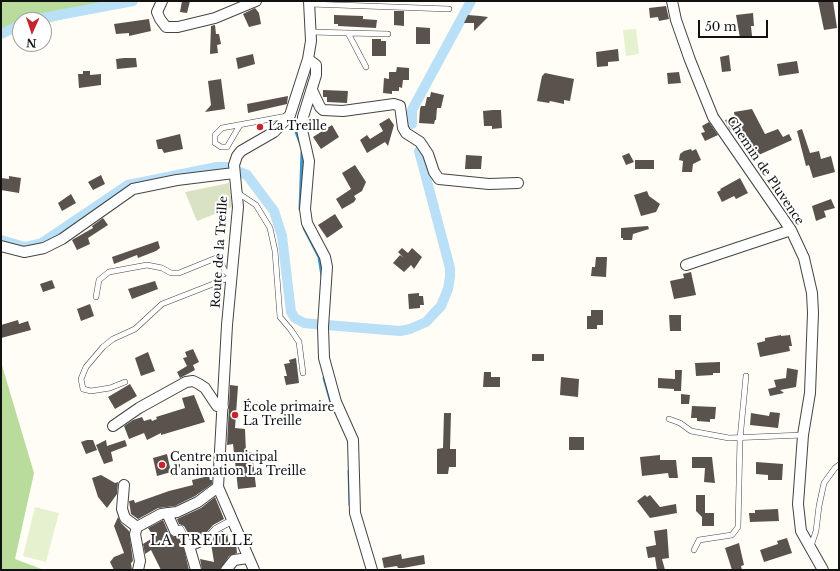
<!DOCTYPE html>
<meta charset="utf-8">
<style>
body{margin:0}
#map{position:relative;width:840px;height:571px;overflow:hidden;background:#fffdf5;font-family:"Libre Baskerville",serif}
canvas{display:block}
.frame{position:absolute;inset:0;border:2px solid #111;pointer-events:none}
.north{position:absolute;left:12px;top:12px;width:40px;height:40px;box-sizing:border-box;background:#fff;border:1px solid #a0a0a0;border-radius:50%;rotate:183deg;font-size:11px;font-weight:700;line-height:16px;text-align:center;color:#111}
.north::after{content:'';display:block;margin:auto;width:14px;height:18px;background:#c4262e;clip-path:polygon(50% 0,100% 100%,50% 72%,0 100%)}
.scale{position:absolute;left:698px;top:20px;width:70px;height:18px;box-sizing:border-box;border:2px solid #111;border-top:0;padding-left:5px;font-size:12px;line-height:14px;white-space:nowrap;color:#111;-webkit-text-stroke:3px #fff;paint-order:stroke}
</style>
<div id="map">
<canvas width="840" height="571"></canvas>
<div class="frame"></div>
<div class="north">N</div>
<div class="scale">50 m</div>
</div>
<script>
const ctx = document.querySelector('canvas').getContext('2d');
ctx.lineJoin = 'round';
function fillPath(path, color) { ctx.fillStyle = color; ctx.fill(path, 'evenodd'); }
const poly = rows => new Path2D(rows.map(r => 'M' + r).join(''));
function trace(path, color, width, dash) { ctx.strokeStyle = color; ctx.lineWidth = width; ctx.lineCap = dash ? 'butt' : 'round'; ctx.setLineDash(dash || []); ctx.stroke(path); }
function write(font, color, halo, rows, align = 'center') {
  ctx.font = font + ' "Libre Baskerville",serif'; ctx.lineWidth = 4; ctx.setLineDash([]); ctx.textBaseline = 'middle'; ctx.strokeStyle = halo; ctx.fillStyle = color; for (const [text, x, y, turn = 0] of rows) {
    ctx.save(); ctx.translate(x, y); ctx.rotate((+turn || 0) * Math.PI / 180); ctx.textAlign = isNaN(turn) ? turn : align; if (halo) ctx.strokeText(text, 0, 0); ctx.fillText(text, 0, 0); ctx.restore();
  }
}
const forest = poly([
 [1,1,126,1,44,24,44,20,20,20,20,30,1,35],
 [1,362,34,473,15,559,44,570,1,570]
]);
const cemetery = poly([
 [229,183,232,207,197,221,185,192]
]);
const pitch = poly([
 [636,29,639,54,626,56,623,30],
 [35,507,59,513,46,562,23,556]
]);
const stream = poly([
 [296,132,301,145],
 [300,209,302,152],
 [304,228,319,257,322,276],
 [324,378,332,406,335,412],
 [349,471,350,505]
]);
const canal = poly([
 [32,20,133,1],
 [1,34,20,25],
 [412,124,412,110,471,1],
 [1,240,25,247,42,243,128,185,217,167,227,167,247,175,274,211,282,236,291,312,295,318,304,323,314,324,400,331,410,329,426,322,441,306,448,289,450,277,450,268,419,151]
]);
const building = poly([
 [182,1,190,1,187,13,180,12],
 [818,1,833,1,837,28,824,30],
 [666,6,669,19,659,21,658,17,650,18,649,8],
 [255,8,259,13,261,24,249,27,243,14],
 [394,11,404,11,404,26,394,25],
 [753,13,754,26,751,26,752,36,740,38,736,15],
 [334,15,363,16,363,19,377,20,376,28,338,26,338,24,334,24],
 [468,15,480,16,488,17,474,31,474,23,464,23],
 [149,19,151,31,129,36,129,33,116,34,114,24],
 [215,25,216,34,219,34,221,44,217,45,218,53,210,54,211,26],
 [416,27,430,28,430,44,416,44],
 [372,39,381,39,381,41,386,41,386,56,372,56],
 [618,49,619,61,608,62,608,66,597,67,596,52],
 [253,54,255,64,238,69,236,58],
 [729,55,731,71,722,72,720,57],
 [124,58,136,58,137,67,117,69,116,59],
 [797,61,799,73,779,76,777,64],
 [397,67,409,68,409,80,403,80,402,88,399,87,399,91,392,91,392,94,383,93,384,78,389,79,389,72,396,72],
 [83,71,90,71,90,75,101,74,101,85,79,88,78,74,83,74],
 [679,72,681,83,668,84,667,73],
 [545,73,574,79,570,101,564,100,564,104,550,101,549,103,537,101,542,76],
 [221,79,225,109,205,112,211,105,208,81],
 [323,90,348,91,347,103,327,102,327,97,323,97],
 [431,92,444,95,441,108,437,108,436,120,435,120,434,124,419,123,420,109,421,106,425,106,427,97,430,97],
 [288,96,287,104,248,113,247,104],
 [752,109,765,134,778,129,783,137,789,134,792,140,752,158,744,142,740,127,730,130,725,120,735,118,734,112],
 [493,110,501,110,502,128,492,129,492,126,484,126,483,111],
 [389,118,394,125,388,146,385,142,367,153,360,140,367,135,370,139,383,131,379,124],
 [709,122,718,135,705,141,701,133,705,132,702,126],
 [332,125,339,137,321,149,313,137],
 [802,129,810,153,819,151,821,159,831,156,835,172,813,178,809,165,806,166,797,131],
 [180,134,183,149,164,153,162,149,158,149,156,140],
 [691,149,692,151,696,149,701,160,693,164,692,172,682,172,683,161,679,160,680,154,684,151],
 [629,153,634,162,626,165,622,156],
 [466,155,482,156,481,169,465,169],
 [635,160,654,160,654,169,635,169],
 [355,165,366,182,362,191,354,196,356,199,354,202,342,209,336,199,351,189,342,173],
 [101,175,105,184,93,190,88,182],
 [9,176,21,178,19,193,1,190,1,178,9,179],
 [740,178,748,193,736,199,734,196,722,202,717,192,721,190,720,189],
 [647,191,649,196,660,204,656,212,641,216,634,195],
 [71,194,76,203,62,211,58,203],
 [831,199,835,208,824,211,826,217,816,221,812,206],
 [335,214,343,227,327,238,318,225],
 [103,218,108,225,88,238,90,244,77,250,72,240,93,228,92,226],
 [648,226,649,229,633,234,632,240,623,240,623,238,621,238,621,228],
 [158,241,160,248,156,251,138,258,137,255,114,264,112,257],
 [402,248,408,253,412,248,422,257,414,269,411,265,404,272,393,263,400,255,404,258,398,252],
 [596,257,607,257,606,277,591,276,592,267,595,267],
 [691,272,696,295,674,299,670,281,684,278,683,274],
 [52,280,55,288,43,292,40,284],
 [155,281,158,289,132,299,128,289],
 [419,293,419,296,423,296,424,305,420,305,420,308,409,309,408,294],
 [90,304,94,316,81,321,77,309],
 [591,310,603,310,603,325,597,325,597,329,587,329,587,316,591,316],
 [669,315,681,315,681,331,670,331],
 [18,320,19,324,28,321,31,330,1,338,1,325],
 [781,335,781,336,790,335,792,346,789,346,790,351,760,357,757,343,765,341,765,338],
 [193,349,199,362,193,365,195,370,180,378,177,372,187,366,183,358,187,357,185,352],
 [148,352,155,371,141,376,135,358],
 [532,354,544,354,544,361,532,361],
 [296,358,299,383,286,385,284,376,287,376,284,364,290,363,289,360],
 [720,362,720,373,713,373,713,375,696,376,695,363],
 [787,368,798,370,796,387,780,390,784,393,770,396,768,389,776,387,774,380,786,378],
 [675,370,682,370,681,391,674,391,674,389,658,388,658,378,675,379],
 [484,372,491,372,491,377,500,377,500,387,483,387],
 [561,377,579,379,578,397,560,395],
 [130,384,137,396,115,409,108,397],
 [230,385,238,386,235,428,245,429,246,453,252,452,256,487,238,489,233,444,227,445],
 [681,394,690,395,689,404,681,404],
 [194,395,205,422,161,435,161,433,147,440,144,433,129,439,124,426,133,420,142,417,144,421,151,419,152,421,157,419,156,417,185,408,182,398],
 [692,406,716,407,715,419,710,419,710,422,697,421,697,418,691,418],
 [770,412,780,413,778,428,750,425,751,413,769,416],
 [444,413,451,413,450,449,456,449,456,467,449,467,448,474,437,474,437,449,443,448],
 [569,437,584,437,584,450,569,450],
 [87,440,93,440,97,450,86,454,81,442],
 [106,440,107,446,125,440,127,446,111,452,113,461,104,464,96,445],
 [167,454,171,472,157,476,153,458],
 [660,455,660,460,676,460,678,478,669,478,668,473,642,476,640,457],
 [692,457,712,457,715,483,704,482,705,468,692,468],
 [756,462,783,464,782,480,768,480,768,475,756,474],
 [101,475,115,483,118,482,117,494,107,508,98,497,92,478],
 [209,476,210,480,212,480,212,484,195,496,175,506,158,508,138,519,131,514,129,501,134,500,135,503,169,491,193,485,192,480],
 [645,495,647,497,650,495,660,507,676,504,677,513,650,518,637,501],
 [696,495,705,495,705,513,714,513,714,526,702,526,702,517,696,511],
 [215,497,224,519,213,525,207,532,191,538,184,526,179,524,177,519,201,508],
 [778,509,779,521,750,522,749,513,755,513,755,510],
 [118,517,121,523,129,531,133,561,131,563,132,570,114,570,110,562,114,557,124,553,114,526],
 [163,520,169,534,174,537,178,536,183,545,189,570,161,570,151,550,145,554,143,544,154,537,148,528],
 [667,529,669,558,662,559,665,570,657,570,655,557,648,558,646,547,656,545,654,531],
 [223,531,224,534,227,533,229,545,236,544,237,553,229,556,220,570,202,570,200,559,214,562,211,543,219,533],
 [787,538,792,553,764,562,760,550,778,544,777,541],
 [739,543,744,565,741,566,742,570,732,570,725,548],
 [401,554,402,559,424,555,425,564,403,568,398,568,397,566,384,568,382,558]
]);
const service = poly([
 [310,4,449,9],
 [311,32,388,34],
 [348,33,366,67],
 [240,125,227,147,221,147,215,143,215,135,222,128,287,116],
 [238,193,256,205,270,228,275,251,280,317,291,330,299,342,303,373],
 [96,297,99,280,109,272,147,265,162,268,171,273,179,273,216,258,220,261,225,271,231,276],
 [125,382,110,388,91,391,83,389,81,379,86,367,103,347,113,339,135,329,162,304,231,277],
 [669,419,680,423,691,431,729,438,803,435],
 [811,546,816,531,819,506,824,483,835,468,839,465],
 [694,550,699,540,732,535,738,527,740,439,746,376]
]);
const pedestrian = poly([
 [175,531,180,529,189,546],
 [208,538,216,529,233,520]
]);
const minor = poly([
 [162,1,157,12,160,19,166,27,178,27,215,18,256,1],
 [672,1,676,20,690,60,713,117,791,230,804,258,812,293,813,313,810,393,803,435,798,504,801,531,823,570],
 [308,59,316,65,316,75,303,117,302,130,309,161,305,209,307,223,325,257,327,267,323,327,324,358,336,402,353,440,355,513,372,570],
 [312,90,320,107,323,110,343,111,394,104,400,106,403,128,406,133,420,142,428,154,434,172,439,179,489,184,518,183],
 [1,246,24,252,44,248,62,239,133,189,177,180,234,173],
 [686,265,791,230],
 [113,426,139,408,186,382,193,381,199,384,205,388,217,406,223,407],
 [124,485,122,509,125,518,137,527],
 [167,513,175,531],
 [137,527,161,514,177,512,198,502,218,487],
 [137,527,135,534,140,561,138,570],
 [196,570,189,546,208,538],
 [226,570,234,560,248,558],
 [254,570,218,487,227,325,238,207,234,165,237,156,241,151,274,132,290,115,308,59,311,41,309,1]
]);
const markers = [
 [260,127,4,"#c4262e"],
 [235,415,4,"#c4262e"],
 [162,465,4,"#c4262e"]
];
const poiNames = [
 ["La Treille",268,127],
 ["École primaire",243,408],
 ["La Treille",243,422],
 ["Centre municipal",170,458],
 ["d'animation La Treille",170,472]
];
const streetNames = [
 ["Chemin de Pluvence",765,171,56],
 ["Route de la Treille",220,252,-86]
];
const quarterNames = [
 ["LA TREILLE",202,541]
];
fillPath(forest, '#b9dc9c');
fillPath(cemetery, '#d9e3c4');
fillPath(pitch, '#e6f2cf');
trace(stream, '#3f96cf', 3);
trace(canal, '#b9e0f7', 10);
fillPath(building, '#5a524d');
trace(service, '#444', 6);
trace(pedestrian, '#444', 8);
trace(minor, '#444', 12);
trace(service, '#fff', 5);
trace(pedestrian, '#fff', 7);
trace(minor, '#fff', 10);
for (const [x, y, r, color] of markers) { const dot = new Path2D(); dot.arc(x, y, r, 0, 2 * Math.PI); ctx.fillStyle = color; ctx.fill(dot); trace(dot, '#fff', 1.5); }
write('12px', '#111', '#fff', poiNames, 'left');
write('12px', '#111', '#fff', streetNames);
ctx.letterSpacing = '1px';
write('14px', '#111', '#fff', quarterNames);
ctx.letterSpacing = '0px';
</script>
